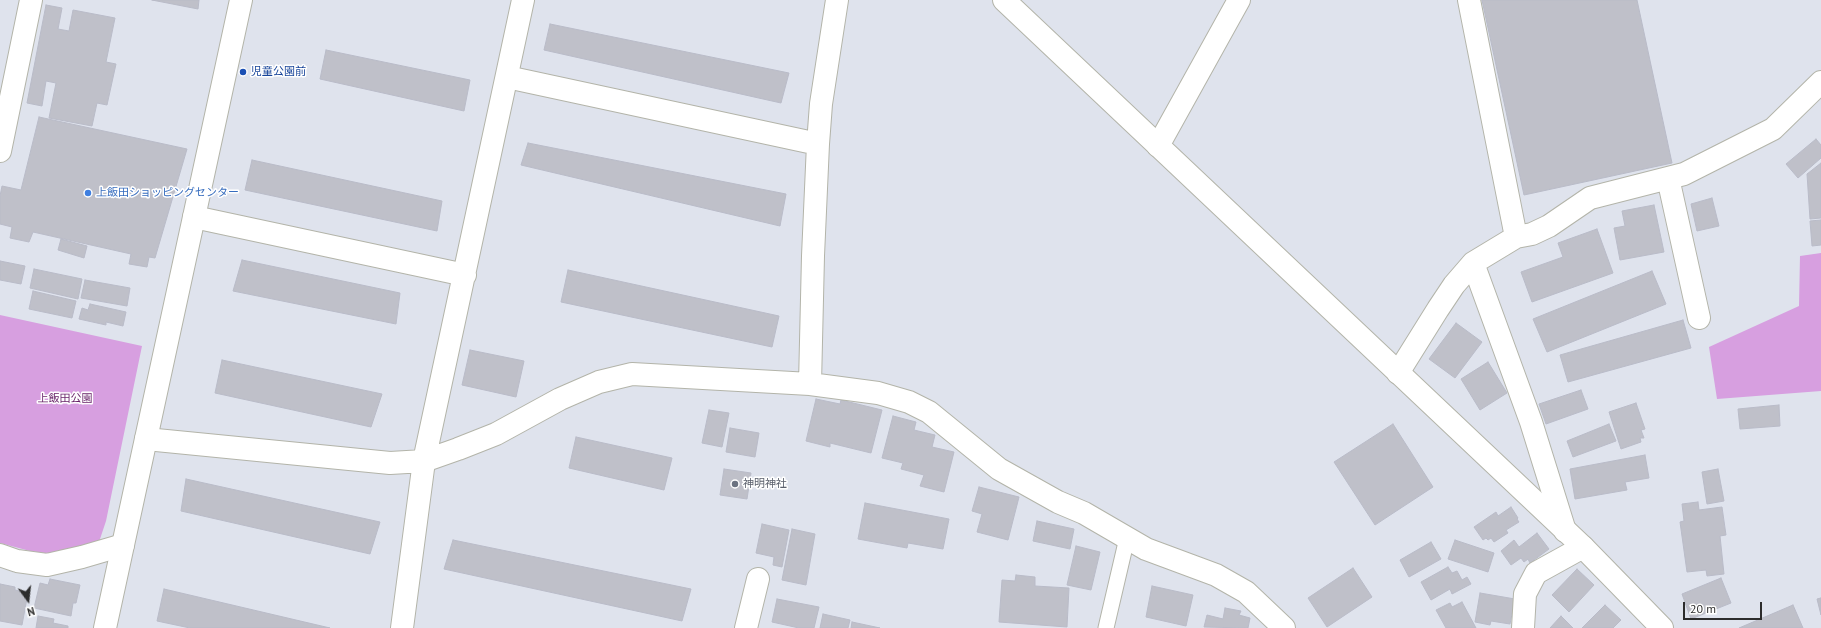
<!DOCTYPE html>
<meta charset="utf-8">
<style>
body{margin:0}
#map{position:relative;width:1821px;height:628px;overflow:hidden;background:#dfe3ed;font-family:"PT Sans",sans-serif}
canvas{display:block}
.north{position:absolute;left:8px;top:580px;width:40px;height:40px;-webkit-text-stroke:3px #fff;paint-order:stroke;rotate:165deg;font-size:11px;font-weight:700;line-height:16px;text-align:center;color:#2c2c2c}
.north::after{content:'';display:block;margin:auto;width:14px;height:18px;background:#2c2c2c;clip-path:polygon(50% 0,100% 100%,50% 72%,0 100%)}
.scale{position:absolute;left:1683px;top:602px;width:79px;height:18px;box-sizing:border-box;border:2px solid #2c2c2c;border-top:0;padding-left:5px;font-size:12px;line-height:14px;white-space:nowrap;color:#2c2c2c;-webkit-text-stroke:3px #fff;paint-order:stroke}
</style>
<div id="map">
<canvas width="1821" height="628"></canvas>
<div class="north">N</div>
<div class="scale">20 m</div>
</div>
<script>
const ctx = document.querySelector('canvas').getContext('2d');
ctx.lineJoin = 'round';
function fillPath(path, color) { ctx.fillStyle = color; ctx.fill(path, 'evenodd'); }
const poly = rows => new Path2D(rows.map(r => 'M' + r).join(''));
function trace(path, color, width, dash) { ctx.strokeStyle = color; ctx.lineWidth = width; ctx.lineCap = dash ? 'butt' : 'round'; ctx.setLineDash(dash || []); ctx.stroke(path); }
function write(font, color, halo, rows, align = 'center') {
  ctx.font = font + ' "PT Sans","Noto Sans JP",sans-serif'; ctx.lineWidth = 3; ctx.setLineDash([]); ctx.textBaseline = 'middle'; ctx.strokeStyle = halo; ctx.fillStyle = color; for (const [text, x, y, turn = 0] of rows) {
    ctx.save(); ctx.translate(x, y); ctx.rotate((+turn || 0) * Math.PI / 180); ctx.textAlign = isNaN(turn) ? turn : align; if (halo) ctx.strokeText(text, 0, 0); ctx.fillText(text, 0, 0); ctx.restore();
  }
}
const green = poly([
 [1821,253,1821,391,1717,399,1709,347,1799,306,1800,256],
 [0,315,142,346,106,521,98,545,51,554,30,551,0,543]
]);
const building = poly([
 [152,0,199,0,198,9,152,0],
 [1482,0,1637,0,1672,163,1524,195,1482,0],
 [46,5,62,8,58,29,69,31,73,10,115,18,106,62,116,64,107,105,97,103,92,126,49,118,56,83,46,81,42,106,27,103,46,5],
 [550,24,789,73,781,103,544,50,550,24],
 [326,50,470,80,464,111,320,79,326,50],
 [39,117,187,149,155,258,149,257,147,267,129,264,131,254,33,232,29,242,10,238,12,227,0,224,0,196,2,186,21,190,39,117],
 [1816,139,1821,145,1821,158,1798,178,1786,164,1816,139],
 [528,143,786,194,780,226,521,165,528,143],
 [252,160,442,201,437,231,245,190,252,160],
 [1821,163,1821,218,1810,219,1807,174,1821,163],
 [1712,198,1719,226,1697,231,1691,204,1712,198],
 [1654,205,1664,252,1620,260,1614,228,1625,226,1622,211,1654,205],
 [1821,220,1821,245,1812,246,1810,221,1821,220],
 [1597,229,1613,273,1532,302,1521,272,1563,257,1558,243,1597,229],
 [61,239,87,246,84,258,58,250,61,239],
 [242,260,400,293,396,324,233,291,242,260],
 [0,261,25,266,21,284,0,280,0,261],
 [34,269,82,279,78,299,30,288,34,269],
 [568,270,779,316,772,347,561,302,568,270],
 [1652,271,1666,304,1547,352,1533,319,1652,271],
 [85,280,130,288,127,306,81,298,85,280],
 [33,291,76,301,72,318,29,309,33,291],
 [90,304,126,312,123,326,106,322,106,325,79,319,82,308,88,310,90,304],
 [1683,320,1691,348,1568,382,1560,355,1683,320],
 [1456,323,1482,342,1455,378,1429,359,1456,323],
 [470,350,524,361,516,397,462,385,470,350],
 [222,360,382,394,371,427,215,393,222,360],
 [1488,362,1507,393,1480,410,1461,379,1488,362],
 [1581,390,1588,409,1546,424,1539,404,1581,390],
 [816,399,840,404,841,400,882,410,871,453,830,443,830,447,806,441,816,399],
 [1636,403,1645,429,1641,430,1644,438,1640,438,1641,442,1621,449,1609,412,1636,403],
 [1779,405,1780,426,1740,429,1738,409,1779,405],
 [709,410,729,413,722,447,702,443,709,410],
 [893,416,916,422,914,430,935,435,932,447,954,452,944,492,920,486,924,475,901,469,903,463,882,458,893,416],
 [1393,424,1433,487,1375,525,1334,462,1393,424],
 [1609,424,1616,441,1573,457,1567,441,1609,424],
 [730,428,759,433,755,457,726,452,730,428],
 [576,437,672,458,664,490,569,468,576,437],
 [1645,455,1649,478,1625,482,1627,490,1575,499,1570,469,1645,455],
 [724,469,751,473,747,499,720,495,724,469],
 [1718,469,1724,501,1707,504,1702,472,1718,469],
 [186,479,380,522,370,554,181,511,186,479],
 [979,487,1019,497,1008,540,977,532,982,514,972,511,979,487],
 [1698,502,1699,510,1722,507,1726,535,1720,536,1724,574,1707,576,1706,570,1687,572,1680,522,1684,521,1682,504,1698,502],
 [865,503,949,519,943,549,908,543,907,548,858,539,865,503],
 [1511,507,1518,518,1517,519,1519,522,1506,530,1508,533,1494,542,1491,538,1488,540,1486,538,1483,540,1474,527,1496,512,1498,516,1511,507],
 [1037,521,1074,529,1070,549,1033,541,1037,521],
 [762,524,789,530,782,567,773,565,774,557,756,553,762,524],
 [792,529,815,534,806,585,782,580,792,529],
 [1537,533,1549,549,1530,563,1528,559,1524,562,1521,558,1511,565,1501,551,1514,540,1519,547,1537,533],
 [453,540,691,589,682,621,444,569,453,540],
 [1455,540,1494,553,1488,572,1448,559,1455,540],
 [1431,542,1441,559,1409,577,1400,560,1431,542],
 [1076,546,1100,552,1091,590,1067,585,1076,546],
 [1448,567,1452,573,1457,571,1462,580,1467,577,1471,584,1452,594,1450,589,1431,600,1421,582,1448,567],
 [1353,568,1372,597,1327,627,1308,598,1353,568],
 [1577,569,1594,585,1569,612,1552,595,1577,569],
 [1016,575,1035,577,1035,586,1069,588,1067,627,999,622,1002,580,1015,581,1016,575],
 [1721,578,1731,603,1691,619,1682,594,1721,578],
 [50,579,80,585,76,603,73,603,71,616,34,608,40,583,48,585,50,579],
 [0,584,15,587,15,590,28,593,22,625,0,621,0,584],
 [1152,586,1193,595,1186,626,1146,617,1152,586],
 [164,589,330,628,190,628,157,621,164,589],
 [1480,593,1515,599,1510,624,1491,621,1490,625,1475,622,1480,593],
 [1821,598,1821,615,1817,599,1821,598],
 [777,599,819,607,814,628,799,628,772,622,777,599],
 [1462,602,1476,628,1446,628,1436,610,1450,603,1452,607,1462,602],
 [1605,605,1621,620,1613,628,1582,628,1605,605],
 [1793,605,1803,628,1739,628,1793,605],
 [1225,608,1241,611,1239,615,1250,618,1248,628,1204,627,1207,615,1223,619,1225,608],
 [823,614,850,620,848,628,820,628,823,614],
 [38,616,54,619,53,623,68,626,68,628,36,628,38,616],
 [1561,616,1573,628,1550,628,1561,616],
 [852,622,880,628,851,628,852,622]
]);
const service = poly([
 [1106,628,1127,538]
]);
const minor = poly([
 [1469,0,1516,237],
 [507,77,818,144],
 [1158,146,1239,0],
 [0,151,31,0],
 [1668,178,1699,318],
 [194,217,465,275],
 [1473,263,1531,422,1565,531],
 [1398,373,1438,309,1454,285,1473,263,1516,237,1532,234,1549,226,1590,198,1684,174,1773,129,1821,82],
 [810,384,813,256,818,144,821,104,837,0],
 [146,439,390,463,424,461,458,449,496,434,560,399,599,382,632,374,810,384,878,393,909,402,929,412,999,469,1058,502,1084,513,1146,549,1216,575,1246,592,1284,628],
 [0,555,17,561,47,565,82,557,123,545],
 [402,628,424,461,523,0],
 [746,628,758,579],
 [1523,628,1525,594,1536,573,1583,547]
]);
const tertiary = poly([
 [1004,0,1583,547,1662,628],
 [105,628,241,0]
]);
const markers = [
 [243,72,4,"#1a4fb4"],
 [88,193,4,"#3f7fe0"],
 [735,484,4,"#6b7280"]
];
const transitNames = [
 ["児童公園前",251,72]
];
const shopNames = [
 ["上飯田ショッピングセンター",96,193]
];
const parkNames = [
 ["上飯田公園",65,399]
];
const worshipNames = [
 ["神明神社",743,484]
];
fillPath(green, '#d79fe0');
fillPath(building, '#bfc0c9');
trace(building, '#b9bbc8', 1);
trace(service, '#b3b4a9', 17);
trace(minor, '#b3b4a9', 24);
trace(tertiary, '#b3b4a9', 24);
trace(service, '#fff', 15);
trace(minor, '#fff', 22);
trace(tertiary, '#fff', 22);
for (const [x, y, r, color] of markers) { const dot = new Path2D(); dot.arc(x, y, r, 0, 2 * Math.PI); ctx.fillStyle = color; ctx.fill(dot); trace(dot, '#fff', 1.5); }
write('11px', '#164399', '#fff', transitNames, 'left');
write('11px', '#366cbe', '#fff', shopNames, 'left');
write('11px', '#651f66', '#fff', parkNames);
write('11px', '#5b616d', '#fff', worshipNames, 'left');
</script>
